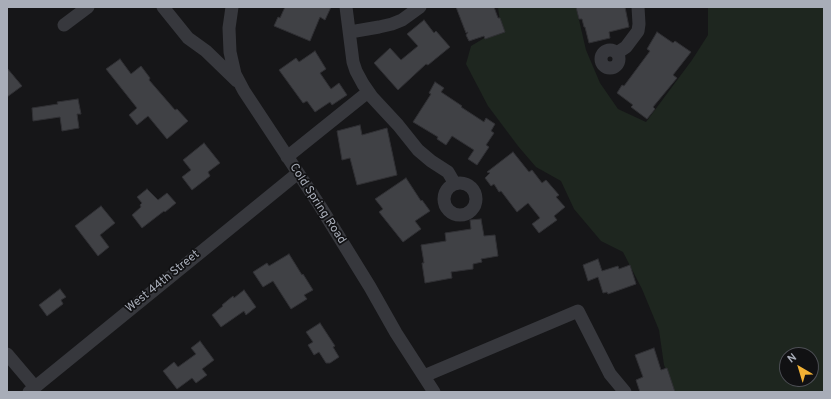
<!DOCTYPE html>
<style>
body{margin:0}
#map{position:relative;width:831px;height:399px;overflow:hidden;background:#161618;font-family:Overpass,sans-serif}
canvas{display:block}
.frame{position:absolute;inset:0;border:8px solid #a8adb8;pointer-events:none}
.north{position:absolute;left:779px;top:347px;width:40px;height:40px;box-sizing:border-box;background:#111113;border:1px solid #4d4f55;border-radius:50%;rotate:322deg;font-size:11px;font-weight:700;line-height:16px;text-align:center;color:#a8adb8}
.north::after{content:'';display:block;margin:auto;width:14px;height:18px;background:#f2b134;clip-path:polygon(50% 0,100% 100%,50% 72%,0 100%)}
</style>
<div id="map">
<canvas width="831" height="399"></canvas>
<div class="frame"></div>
<div class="north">N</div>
</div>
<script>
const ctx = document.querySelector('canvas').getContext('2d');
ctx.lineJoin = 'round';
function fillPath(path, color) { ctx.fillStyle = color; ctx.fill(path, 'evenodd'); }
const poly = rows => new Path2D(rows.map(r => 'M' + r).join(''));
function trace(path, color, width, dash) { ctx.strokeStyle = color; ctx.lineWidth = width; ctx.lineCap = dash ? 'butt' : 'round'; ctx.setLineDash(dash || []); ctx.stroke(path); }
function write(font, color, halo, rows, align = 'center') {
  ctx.font = font + ' Overpass,sans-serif'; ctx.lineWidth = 3.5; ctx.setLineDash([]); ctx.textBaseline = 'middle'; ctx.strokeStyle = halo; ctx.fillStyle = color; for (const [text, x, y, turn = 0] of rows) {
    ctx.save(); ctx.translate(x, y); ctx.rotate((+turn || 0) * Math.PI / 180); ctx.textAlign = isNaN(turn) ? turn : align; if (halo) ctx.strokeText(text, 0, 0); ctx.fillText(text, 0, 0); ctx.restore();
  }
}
const green = poly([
 [498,7,576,7,586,50,600,83,618,109,646,122,692,60,708,35,708,7,824,7,824,392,675,392,664,365,659,330,642,289,623,252,601,241,574,209,561,181,536,167,518,146,488,106,466,64,471,46,496,31,500,22],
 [787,355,811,355,811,379,787,379]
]);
const building = poly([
 [285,7,331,7,325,20,320,17,310,41,274,26,278,17,280,18,285,7],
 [456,7,494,7,498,18,500,18,505,32,485,39,484,36,469,41,466,35,468,32,466,33,456,7],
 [576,7,625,7,629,27,609,32,610,38,589,43,585,27,584,27,582,19,579,19,576,7],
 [424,20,434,33,436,31,450,47,428,65,426,64,398,90,374,63,390,48,401,60,418,46,407,34,424,20],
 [657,32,673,43,675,41,691,52,673,75,677,78,653,107,655,109,647,119,631,107,633,105,617,93,622,85,624,86,650,51,647,49,657,32],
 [315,51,326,69,320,73,331,89,339,83,347,95,332,105,330,102,315,112,307,101,303,103,279,70,296,58,299,62,315,51],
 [120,59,131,74,141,66,150,78,149,80,175,110,177,109,188,121,167,139,148,116,137,125,129,115,137,108,106,69,120,59],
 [7,68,22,86,7,97,7,68],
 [435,82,444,88,441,92,462,106,461,107,484,122,486,118,495,124,491,131,494,133,486,145,489,147,477,165,468,159,474,150,452,136,446,145,437,139,438,137,413,122,431,94,429,93,435,82],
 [78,99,81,114,77,114,79,128,62,131,60,117,33,121,32,108,58,104,57,102,78,99],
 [360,125,362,135,387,128,397,175,357,185,350,158,342,160,337,131,360,125],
 [204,143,220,163,208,172,210,176,192,190,182,177,191,170,183,160,204,143],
 [513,152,529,172,532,170,542,183,546,180,559,195,556,197,565,207,554,216,557,220,539,233,532,224,540,218,528,203,517,212,501,191,499,192,494,184,491,186,485,178,490,173,487,172,513,152],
 [406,178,421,201,422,200,430,211,415,221,421,229,403,242,379,212,383,209,375,199,406,178],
 [147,189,158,200,167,193,176,203,165,212,164,211,142,228,132,215,141,207,140,205,142,203,137,197,147,189],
 [101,206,115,223,100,235,109,247,98,256,75,226,101,206],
 [481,219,484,236,495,235,498,256,481,259,482,262,473,264,473,269,451,272,452,278,425,283,422,263,424,263,421,245,446,241,445,233,471,229,470,220,481,219],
 [289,254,302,275,303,274,313,290,304,295,307,299,291,309,273,281,263,287,253,272,267,263,269,266,289,254],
 [598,259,602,271,618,266,619,269,630,265,636,284,608,294,607,292,603,293,598,277,588,281,583,265,598,259],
 [60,289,66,297,61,300,63,304,47,316,39,305,60,289],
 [244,290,256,307,246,315,244,311,221,327,212,315,223,306,222,305,233,296,234,298,244,290],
 [320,323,335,346,333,347,339,357,330,363,326,363,319,352,314,355,308,345,313,342,306,332,320,323],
 [200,341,214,360,202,369,207,375,196,383,192,378,177,389,163,371,174,362,178,367,196,354,191,348,200,341],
 [654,348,661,370,667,368,675,392,640,392,636,380,643,377,635,355,654,348]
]);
const minor = poly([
 [163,7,188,38,206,51,237,81],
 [232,7,229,28,230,52,235,74,244,91,320,206,370,287,396,333,434,392],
 [346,7,353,62,356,71,363,84,372,97,398,125,418,150,431,161,448,172,455,184],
 [64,25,88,7],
 [350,32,379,27,392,24,402,20,420,7],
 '601 59a9 9 0 1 1 18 0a9 9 0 1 1-18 0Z',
 [617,53,626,47,638,31,639,24,638,7],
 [287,157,368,92],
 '444 199a16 16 0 1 1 32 0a16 16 0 1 1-32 0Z',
 [7,354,35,387],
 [424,376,578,311,610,374,625,392],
 [29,392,298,173]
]);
const streetNames = [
 ["Cold Spring Road",317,204,57],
 ["West 44th Street",163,282,-39]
];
fillPath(green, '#1e261f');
fillPath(building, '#404145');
trace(building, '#303034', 1);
trace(minor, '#37383d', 13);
write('12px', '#a8adb8', '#111113', streetNames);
</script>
